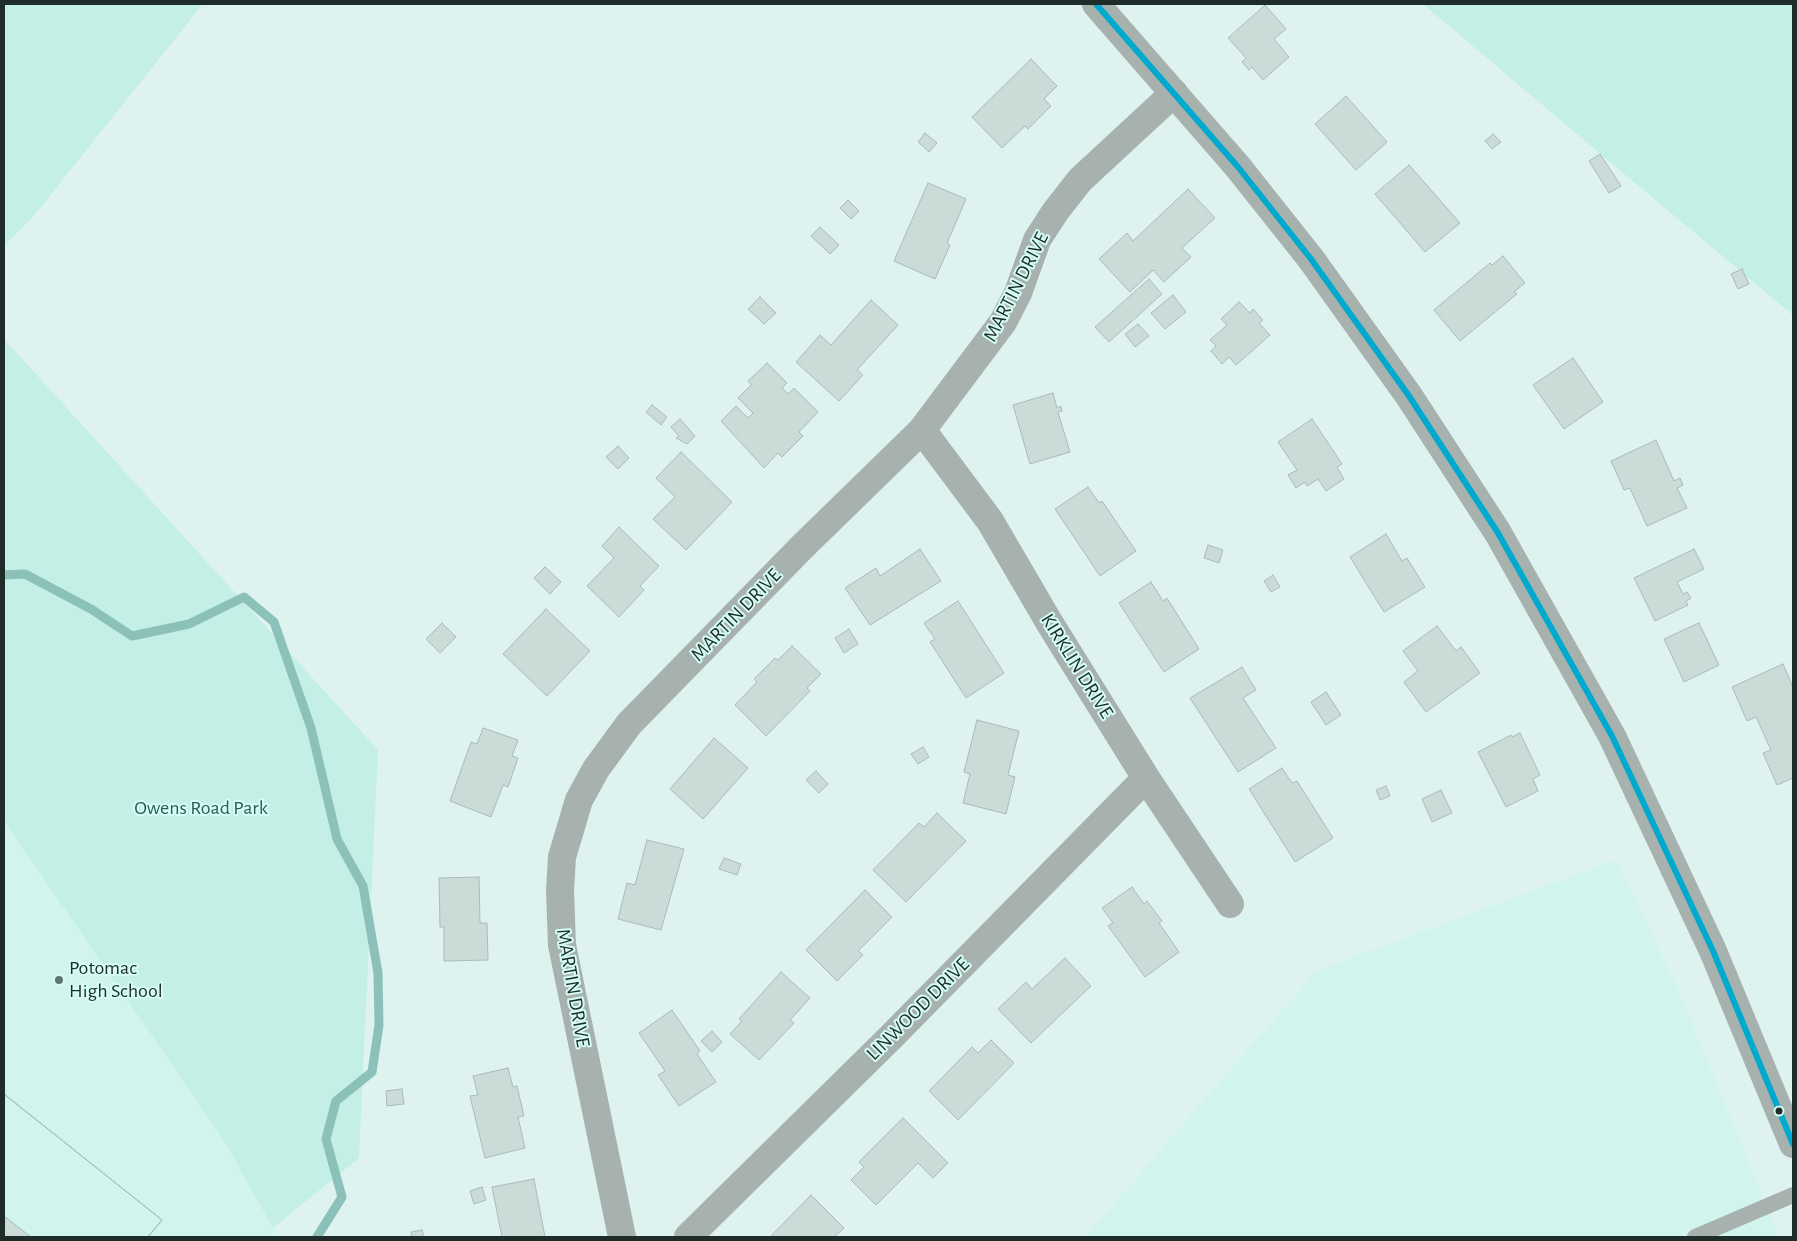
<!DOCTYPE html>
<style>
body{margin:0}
#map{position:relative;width:1797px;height:1241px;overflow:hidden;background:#def3ef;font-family:"Alegreya Sans",sans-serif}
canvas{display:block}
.frame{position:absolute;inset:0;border:5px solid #1e2d2a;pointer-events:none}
</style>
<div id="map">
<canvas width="1797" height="1241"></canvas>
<div class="frame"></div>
</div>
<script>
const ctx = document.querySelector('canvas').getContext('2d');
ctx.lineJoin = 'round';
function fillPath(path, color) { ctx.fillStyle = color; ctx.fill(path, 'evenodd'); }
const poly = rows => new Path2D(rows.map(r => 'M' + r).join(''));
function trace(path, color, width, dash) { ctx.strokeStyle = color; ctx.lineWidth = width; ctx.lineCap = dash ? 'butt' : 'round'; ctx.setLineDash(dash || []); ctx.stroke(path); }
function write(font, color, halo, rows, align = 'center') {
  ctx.font = font + ' "Alegreya Sans",sans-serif'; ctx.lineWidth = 4; ctx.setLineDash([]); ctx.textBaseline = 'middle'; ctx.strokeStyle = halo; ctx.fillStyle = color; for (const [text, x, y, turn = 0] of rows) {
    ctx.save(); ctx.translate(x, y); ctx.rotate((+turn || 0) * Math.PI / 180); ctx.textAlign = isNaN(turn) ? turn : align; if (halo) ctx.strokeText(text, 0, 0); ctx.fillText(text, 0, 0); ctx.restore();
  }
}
const built = poly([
 [4,821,223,1139,278,1237,4,1237],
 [1616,860,1677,986,1779,1237,1085,1237,1316,971]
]);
const green = poly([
 [4,4,203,4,33,217,4,246],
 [1423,4,1793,4,1793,315,1610,162],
 [4,339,378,750,359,1158,273,1228,223,1139,4,821]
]);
const stream = poly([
 [4,575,25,574,91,609,132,636,189,624,244,597,274,622,311,728,337,839,363,886,378,973,379,1025,372,1072,336,1101,326,1139,342,1197,317,1237]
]);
const building = poly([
 [1265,5,1286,29,1274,39,1289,57,1263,80,1252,67,1249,70,1242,62,1246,58,1228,38,1265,5],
 [1031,59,1057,86,1044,99,1051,106,1028,129,1025,126,1002,148,972,117,1031,59],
 [1346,96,1387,142,1356,170,1315,124,1346,96],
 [925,133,937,143,929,152,918,142,925,133],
 [1493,134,1501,142,1492,149,1485,141,1493,134],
 [1600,154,1621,186,1609,193,1589,161,1600,154],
 [1409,165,1460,223,1425,252,1375,194,1409,165],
 [928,183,966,199,947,243,950,245,935,279,894,261,928,183],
 [1188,189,1215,218,1182,248,1191,257,1164,282,1153,270,1130,292,1099,259,1127,233,1133,241,1188,189],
 [848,200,859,211,851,219,840,208,848,200],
 [820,227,839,245,830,254,811,236,820,227],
 [1503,256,1525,283,1514,292,1517,294,1460,341,1434,310,1490,263,1492,265,1503,256],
 [1742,269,1749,284,1738,289,1731,274,1742,269],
 [1149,279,1162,294,1109,342,1095,327,1149,279],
 [1173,295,1186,312,1165,329,1151,313,1173,295],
 [760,297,776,313,764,324,748,309,760,297],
 [871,300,898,325,857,370,863,375,839,401,796,362,820,335,831,345,871,300],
 [1239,302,1250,313,1253,309,1263,320,1259,323,1270,335,1236,365,1229,357,1222,364,1211,351,1216,346,1210,340,1227,325,1221,319,1239,302],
 [1138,324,1149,336,1135,347,1125,334,1138,324],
 [1573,358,1603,402,1564,429,1533,385,1573,358],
 [767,363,787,383,782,388,788,394,794,388,818,412,799,432,803,436,782,457,778,453,764,468,721,421,736,406,748,418,753,413,738,398,751,385,748,381,767,363],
 [1053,393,1057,408,1061,406,1062,411,1058,412,1070,452,1030,464,1013,405,1053,393],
 [652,405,667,417,661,425,646,412,652,405],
 [680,419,695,436,687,444,676,438,679,436,671,427,680,419],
 [1312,419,1342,464,1337,467,1344,479,1326,491,1318,479,1307,486,1305,482,1296,488,1288,475,1297,470,1278,442,1312,419],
 [1656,440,1674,481,1680,478,1683,485,1677,488,1687,508,1647,526,1630,488,1624,490,1611,461,1656,440],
 [618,446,629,458,618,469,606,457,618,446],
 [681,452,732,502,686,550,653,519,675,497,656,478,681,452],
 [1088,487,1099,503,1102,501,1136,551,1100,576,1055,509,1088,487],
 [619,527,659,566,640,586,644,590,619,617,587,586,614,558,602,546,619,527],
 [1386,534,1402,561,1407,558,1425,587,1384,612,1350,557,1386,534],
 [1208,545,1223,550,1219,563,1204,558,1208,545],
 [920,549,941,581,870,625,845,588,876,568,880,576,920,549],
 [1694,549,1704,569,1677,582,1683,594,1687,592,1691,598,1686,601,1688,605,1655,621,1634,578,1694,549],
 [545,567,561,582,550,594,534,578,545,567],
 [1273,575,1280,587,1271,592,1264,581,1273,575],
 [1151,582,1163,601,1167,598,1199,649,1164,672,1119,603,1151,582],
 [958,601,1004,673,966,698,930,642,935,639,924,623,958,601],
 [546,609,590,651,547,696,503,654,546,609],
 [442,623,456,637,440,653,426,639,442,623],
 [1699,623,1719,665,1684,682,1664,639,1699,623],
 [1437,626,1456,651,1461,647,1480,673,1426,712,1404,682,1418,671,1403,651,1437,626],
 [849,629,858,644,844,653,835,638,849,629],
 [792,646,821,674,807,688,810,691,766,736,735,705,757,682,754,679,775,658,778,660,792,646],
 [1783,664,1793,687,1793,778,1777,785,1763,753,1771,750,1756,717,1747,721,1732,687,1783,664],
 [1242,667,1256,690,1243,698,1276,748,1238,772,1190,698,1242,667],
 [1326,692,1341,715,1326,725,1311,702,1326,692],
 [977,720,1019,731,1008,775,1015,777,1006,814,963,803,970,774,964,772,977,720],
 [483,728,518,740,512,756,518,758,508,787,503,785,491,817,450,801,471,742,477,744,483,728],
 [1520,733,1540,775,1533,779,1538,791,1506,807,1478,752,1511,735,1512,737,1520,733],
 [714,738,748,768,703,819,670,789,714,738],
 [923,747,929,757,918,764,911,754,923,747],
 [1282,768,1292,783,1297,781,1333,838,1295,862,1249,789,1282,768],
 [816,771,828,784,819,793,806,780,816,771],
 [1386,786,1390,796,1380,800,1376,790,1386,786],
 [1441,790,1452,813,1432,822,1422,799,1441,790],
 [937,813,966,841,906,902,873,870,919,823,924,827,937,813],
 [647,840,684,849,661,930,618,919,627,883,635,885,647,840],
 [724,858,741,864,737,875,719,869,724,858],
 [479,877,480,923,487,923,488,960,444,961,444,927,440,927,439,878,479,877],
 [1132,887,1144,904,1147,901,1162,921,1159,923,1179,952,1145,977,1108,926,1113,923,1102,908,1132,887],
 [865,890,892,917,858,951,863,955,837,981,806,950,865,890],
 [1065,958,1091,986,1031,1043,998,1009,1026,982,1032,989,1065,958],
 [781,972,810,998,790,1020,794,1023,759,1060,730,1034,742,1021,739,1019,781,972],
 [672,1010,700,1051,697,1054,716,1082,679,1106,658,1075,665,1071,639,1033,672,1010],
 [712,1031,722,1042,712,1052,701,1041,712,1031],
 [991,1040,1014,1063,958,1120,929,1091,972,1047,978,1053,991,1040],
 [508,1068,513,1087,517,1086,524,1116,518,1117,525,1148,485,1158,470,1096,478,1095,473,1076,508,1068],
 [402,1089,404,1104,387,1106,386,1091,402,1089],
 [4,1094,162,1220,148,1237,31,1237,4,1216,4,1094],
 [4,1094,162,1220,148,1237,4,1237,4,1094],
 [903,1118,948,1163,933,1178,918,1163,876,1205,851,1180,864,1167,859,1162,903,1118],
 [534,1179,545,1237,502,1237,492,1187,534,1179],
 [482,1187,486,1200,474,1204,470,1191,482,1187],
 [811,1195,844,1228,834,1237,770,1237,811,1195],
 [422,1230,424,1237,412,1237,411,1232,422,1230]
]);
const service = poly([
 [1695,1237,1793,1195]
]);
const minor = poly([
 [922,430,990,521,1049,622,1146,778,1230,904],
 [622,1237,562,945,560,891,562,857,579,800,596,769,629,724,801,548,922,430,1003,322,1018,293,1037,240,1055,212,1080,180,1174,93],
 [688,1237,891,1037,1146,778]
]);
const tertiary = poly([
 [1096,4,1238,167,1311,259,1409,396,1498,533,1612,736,1713,951,1793,1144]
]);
const bus1 = poly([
 [1096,4,1238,167,1311,259,1409,396,1498,533,1612,736,1713,951,1793,1144]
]);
const markers = [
 [59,980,5,"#61726f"],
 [1779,1111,4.5,"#1e2d2a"]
];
const streetNames = [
 ["MARTIN DRIVE",1016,287,-63],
 ["MARTIN DRIVE",736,615,-46],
 ["KIRKLIN DRIVE",1077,666,58],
 ["MARTIN DRIVE",573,988,80],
 ["LINWOOD DRIVE",918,1009,-45]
];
const parkNames = [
 ["Owens Road Park",201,808]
];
const poiNames = [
 ["Potomac",69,968],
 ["High School",69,991]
];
fillPath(built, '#d1f5ee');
fillPath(green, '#c3efe7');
trace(stream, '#8bc1b8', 9);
fillPath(building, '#cadbd8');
trace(building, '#a9bab7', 1);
trace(service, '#a7b1ae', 16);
trace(minor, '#a7b1ae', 28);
trace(tertiary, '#a7b1ae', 28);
trace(bus1, '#00a9ce', 6);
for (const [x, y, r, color] of markers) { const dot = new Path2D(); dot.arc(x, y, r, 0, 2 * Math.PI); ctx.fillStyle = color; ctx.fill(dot); trace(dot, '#d5fcf5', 2); }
write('20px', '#1e2d2a', '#d5fcf5', streetNames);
write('20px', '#266057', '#d5fcf5', parkNames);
write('20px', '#1e2d2a', '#d5fcf5', poiNames, 'left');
</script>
